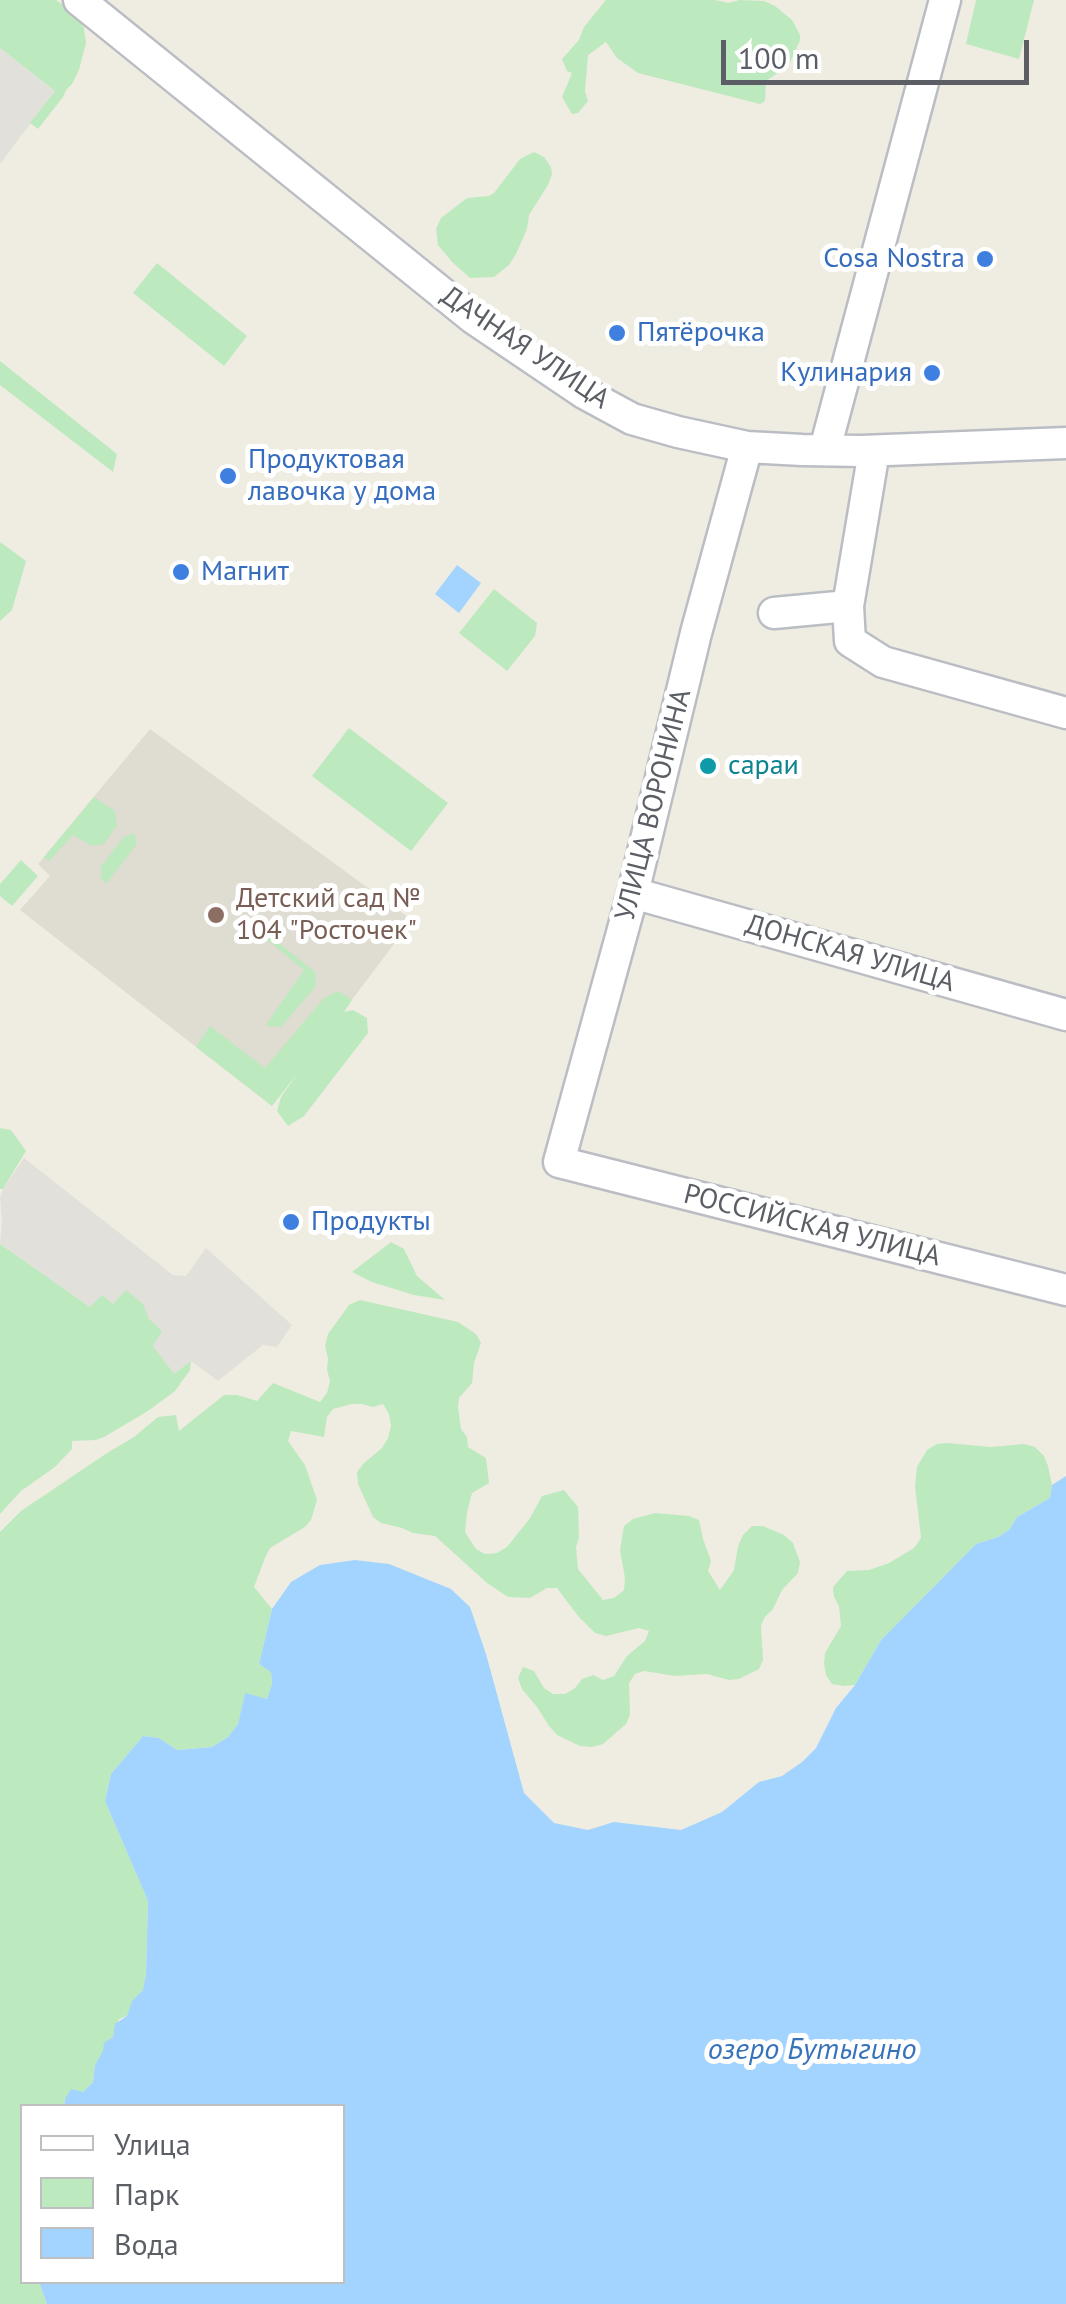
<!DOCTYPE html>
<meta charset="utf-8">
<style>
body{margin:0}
#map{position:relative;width:1066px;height:2304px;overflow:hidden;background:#efede2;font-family:"PT Sans",sans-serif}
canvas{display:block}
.legend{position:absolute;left:20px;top:2104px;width:325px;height:180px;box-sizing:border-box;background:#fff;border:2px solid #bdbfc1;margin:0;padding:12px 18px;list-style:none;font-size:30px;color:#5b5f65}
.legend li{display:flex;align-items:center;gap:20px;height:50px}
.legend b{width:50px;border:2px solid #bdbfc1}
.scale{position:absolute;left:721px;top:40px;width:308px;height:45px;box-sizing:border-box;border:5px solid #5b5f65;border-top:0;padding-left:12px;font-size:30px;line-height:35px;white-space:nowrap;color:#5b5f65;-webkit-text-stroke:8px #fff;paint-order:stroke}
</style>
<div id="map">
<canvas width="1066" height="2304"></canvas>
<ul class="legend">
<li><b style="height:12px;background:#fff"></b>Улица</li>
<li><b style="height:28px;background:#bde9be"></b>Парк</li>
<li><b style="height:28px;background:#a3d4ff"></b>Вода</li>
</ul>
<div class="scale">100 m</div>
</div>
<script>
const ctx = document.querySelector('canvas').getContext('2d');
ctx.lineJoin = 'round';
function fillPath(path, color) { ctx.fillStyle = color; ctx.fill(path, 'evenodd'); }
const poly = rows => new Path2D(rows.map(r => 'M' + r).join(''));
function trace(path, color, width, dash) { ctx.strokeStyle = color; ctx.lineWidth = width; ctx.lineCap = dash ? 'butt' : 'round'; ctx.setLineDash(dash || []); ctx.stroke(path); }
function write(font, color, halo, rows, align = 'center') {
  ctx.font = font + ' "PT Sans",sans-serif'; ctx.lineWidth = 10; ctx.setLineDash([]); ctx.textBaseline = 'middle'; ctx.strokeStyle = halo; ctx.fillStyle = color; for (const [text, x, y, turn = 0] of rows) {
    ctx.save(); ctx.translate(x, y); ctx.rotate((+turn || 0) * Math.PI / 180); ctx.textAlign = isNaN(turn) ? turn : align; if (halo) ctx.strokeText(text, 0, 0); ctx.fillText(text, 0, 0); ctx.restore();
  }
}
const industrial = poly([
 [0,48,55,91,0,164],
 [24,1158,173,1275,186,1276,206,1248,292,1325,277,1347,263,1345,218,1381,191,1361,174,1375,152,1346,113,1304,90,1307,0,1244,2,1220,0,1198,3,1189]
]);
const education = poly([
 [150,729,412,920,272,1106,20,910,50,876,38,864]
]);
const green = poly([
 [0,0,56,0,76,14,84,28,86,43,79,70,72,84,66,90,63,97,38,129,30,123,55,91,0,48],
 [606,0,715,0,729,3,739,0,764,1,775,6,792,20,800,35,800,40,789,65,766,81,765,101,760,104,638,73,617,58,606,42,588,55,585,91,588,101,578,113,572,114,562,97,572,73,567,71,562,59,579,40,584,27],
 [976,0,1034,0,1019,59,966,44],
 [534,152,544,157,551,167,552,174,548,185,529,215,527,229,516,254,509,265,494,277,470,278,452,262,438,245,436,229,441,218,467,198,489,196,494,193,520,159],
 [157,263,247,336,224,366,133,293],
 [0,361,117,454,113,472,0,385],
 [0,542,26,561,12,610,0,621],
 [494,589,537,623,535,636,507,671,459,633],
 [349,728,448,803,411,851,312,776],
 [94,797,115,811,117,825,104,844,92,846,73,835,49,861,44,857],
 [134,833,137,844,106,884,101,878,101,866,124,837],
 [21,860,38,876,12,906,0,896,0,884],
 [244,921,252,921,316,973,315,987,281,1027,265,1026,304,970],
 [338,991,352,1000,344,1012,353,1010,367,1018,368,1033,304,1116,288,1126,277,1111,281,1097,298,1073,272,1106,196,1047,210,1026,265,1068,324,998],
 [0,1128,11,1130,26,1151,3,1189,0,1189],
 [391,1242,404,1249,417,1276,445,1300,414,1295,372,1282,352,1272],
 [0,1244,90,1307,102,1295,113,1304,126,1290,143,1304,149,1319,162,1331,153,1346,174,1374,191,1361,190,1370,175,1391,148,1411,104,1437,96,1440,72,1441,72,1449,55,1467,21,1491,0,1514],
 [360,1300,458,1322,476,1334,481,1343,474,1363,472,1383,459,1398,458,1408,461,1429,467,1437,468,1447,486,1458,489,1483,472,1493,467,1513,465,1532,476,1549,485,1554,497,1553,507,1547,530,1518,542,1496,564,1490,578,1507,579,1538,576,1547,578,1569,603,1600,614,1598,624,1590,625,1578,620,1550,624,1526,633,1519,655,1513,689,1516,699,1520,703,1539,711,1561,708,1571,720,1590,734,1570,738,1546,743,1535,752,1526,763,1526,784,1535,793,1543,800,1562,798,1573,782,1590,773,1609,765,1617,761,1625,763,1660,759,1669,739,1679,729,1680,707,1674,675,1676,644,1671,635,1674,629,1683,630,1715,626,1724,603,1744,592,1747,580,1746,557,1735,549,1726,537,1707,522,1689,518,1678,523,1667,534,1671,544,1688,553,1694,565,1694,575,1688,582,1679,593,1675,603,1680,614,1676,627,1656,645,1641,649,1631,639,1628,606,1636,595,1633,578,1616,557,1588,547,1588,530,1598,508,1597,487,1583,435,1536,413,1533,402,1528,381,1523,373,1517,358,1484,357,1472,364,1463,382,1448,388,1438,391,1426,389,1414,383,1404,373,1407,362,1404,352,1404,333,1409,327,1417,324,1437,291,1431,288,1441,305,1465,317,1500,311,1520,305,1527,270,1548,265,1558,254,1587,272,1609,259,1664,271,1671,272,1684,267,1699,245,1694,238,1724,228,1737,212,1747,177,1750,159,1738,143,1736,111,1774,105,1801,148,1901,146,1975,144,1990,127,2016,119,2019,113,2037,95,2065,93,2082,83,2092,77,2092,65,2099,64,2106,22,2106,22,2282,39,2282,47,2304,0,2304,0,1532,21,1511,107,1453,134,1437,158,1417,176,1415,179,1431,224,1395,237,1395,257,1401,273,1383,320,1402,327,1393,330,1381,327,1370,328,1358,325,1346,328,1334,349,1305],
 [947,1443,991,1447,1024,1444,1035,1447,1044,1456,1048,1466,1052,1485,1050,1498,1017,1517,1009,1530,998,1537,976,1544,881,1640,855,1685,844,1686,832,1684,826,1675,824,1664,825,1653,841,1626,839,1606,834,1597,833,1587,847,1571,869,1570,889,1563,914,1548,921,1538,915,1486,917,1467,927,1450,937,1444]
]);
const water = poly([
 [457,565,481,583,459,613,435,594],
 [1066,1476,1066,2304,47,2304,39,2282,342,2282,342,2106,64,2106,65,2099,71,2089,83,2092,93,2082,95,2065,103,2051,104,2043,113,2037,115,2024,127,2016,132,2001,143,1990,146,1975,148,1901,105,1801,111,1774,143,1736,159,1738,177,1750,212,1747,228,1737,238,1724,245,1693,267,1699,272,1684,271,1672,259,1664,272,1609,291,1582,320,1565,355,1560,389,1564,451,1589,470,1607,486,1654,524,1793,554,1823,588,1830,614,1822,681,1830,722,1812,759,1782,782,1776,802,1762,816,1748,836,1708,855,1685,881,1640,976,1544,998,1537,1009,1530,1017,1517,1050,1498,1052,1485]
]);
const minor = poly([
 [79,0,473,318,584,393,632,419,678,432,747,447,802,450,862,451,1066,443],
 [747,447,696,633,633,893,559,1162,1066,1290],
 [825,449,945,0],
 [848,606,850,641,883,662,1066,713],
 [774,613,848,606,874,451],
 [633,893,1066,1015]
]);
const markers = [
 [985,259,10,"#3f7fe0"],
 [617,333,10,"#3f7fe0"],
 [932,373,10,"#3f7fe0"],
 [228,476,10,"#3f7fe0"],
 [181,572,10,"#3f7fe0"],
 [708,766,10,"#0f9aa8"],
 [216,915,10,"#8d6e63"],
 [291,1222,10,"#3f7fe0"]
];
const shopNames = [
 ["Cosa Nostra",965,259,"right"],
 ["Пятёрочка",637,333],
 ["Кулинария",912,373,"right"],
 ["Продуктовая",248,460],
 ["лавочка у дома",248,492],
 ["Магнит",201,572],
 ["Продукты",311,1222]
];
const streetNames = [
 ["ДАЧНАЯ УЛИЦА",525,348,34],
 ["УЛИЦА ВОРОНИНА",654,805,-76],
 ["ДОНСКАЯ УЛИЦА",850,954,16],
 ["РОССИЙСКАЯ УЛИЦА",812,1226,14]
];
const cultureNames = [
 ["сараи",728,766]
];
const educationNames = [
 ["Детский сад №",236,899],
 ["104 \"Росточек\"",236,931]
];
const waterNames = [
 ["озеро Бутыгино",812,2050]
];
fillPath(industrial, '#e2e0da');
fillPath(education, '#dfdcd1');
fillPath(green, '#bde9be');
fillPath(water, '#a3d4ff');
trace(minor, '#babdc3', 35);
trace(minor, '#fff', 30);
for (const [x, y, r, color] of markers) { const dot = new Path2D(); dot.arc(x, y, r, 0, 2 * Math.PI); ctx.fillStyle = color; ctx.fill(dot); trace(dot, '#fff', 4); }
write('28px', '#366cbe', '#fff', shopNames, 'left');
write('28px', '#5b5f65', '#fff', streetNames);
write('28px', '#0d838f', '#fff', cultureNames, 'left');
write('28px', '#785e54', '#fff', educationNames, 'left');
write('italic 30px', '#3673ba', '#fff', waterNames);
</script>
